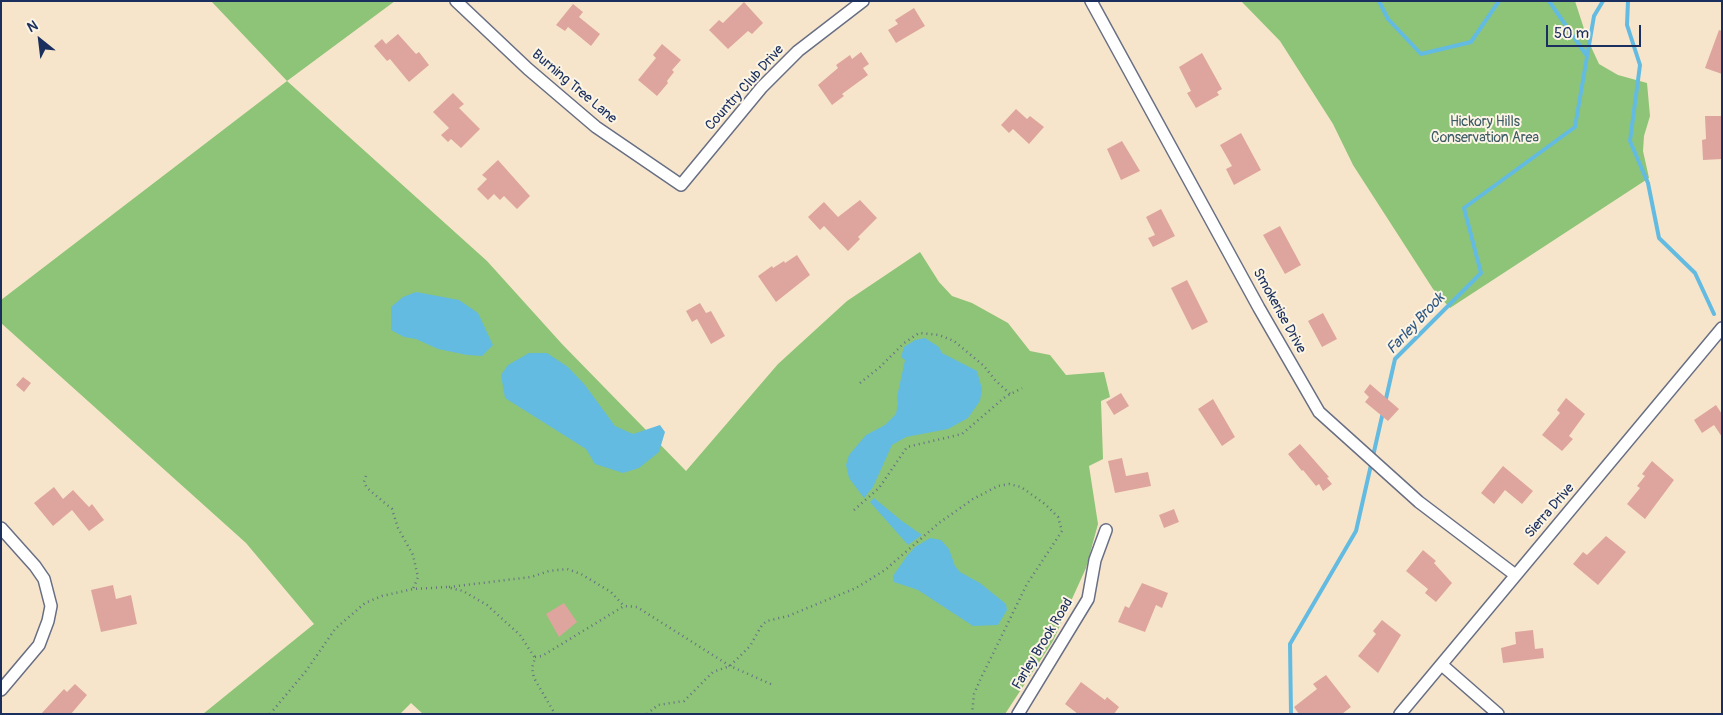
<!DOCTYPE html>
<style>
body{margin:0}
#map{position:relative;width:1723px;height:715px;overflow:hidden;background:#f7e5cb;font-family:Pangolin,sans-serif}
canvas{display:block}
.frame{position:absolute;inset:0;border:2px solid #1b2f5e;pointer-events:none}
.north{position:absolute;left:15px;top:15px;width:50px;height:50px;-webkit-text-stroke:4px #fcf5e5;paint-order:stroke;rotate:331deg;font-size:14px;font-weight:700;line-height:20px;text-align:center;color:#1b2f5e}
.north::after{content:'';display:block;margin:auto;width:18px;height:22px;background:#1b2f5e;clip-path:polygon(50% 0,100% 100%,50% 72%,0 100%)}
.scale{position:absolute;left:1546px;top:25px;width:95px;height:22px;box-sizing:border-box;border:2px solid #1b2f5e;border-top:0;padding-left:6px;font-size:15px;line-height:18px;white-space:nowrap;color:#1b2f5e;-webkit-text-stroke:4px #fcf5e5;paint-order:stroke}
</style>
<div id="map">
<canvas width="1723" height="715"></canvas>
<div class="frame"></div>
<div class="north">N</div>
<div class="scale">50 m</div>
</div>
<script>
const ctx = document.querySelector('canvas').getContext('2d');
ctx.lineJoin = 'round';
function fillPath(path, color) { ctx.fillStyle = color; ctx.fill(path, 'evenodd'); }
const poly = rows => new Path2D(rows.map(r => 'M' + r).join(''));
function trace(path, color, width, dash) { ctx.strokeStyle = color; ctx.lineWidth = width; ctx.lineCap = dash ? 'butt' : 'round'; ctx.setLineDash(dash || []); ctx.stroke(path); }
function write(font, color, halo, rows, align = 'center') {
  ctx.font = font + ' Pangolin,sans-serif'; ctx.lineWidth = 4; ctx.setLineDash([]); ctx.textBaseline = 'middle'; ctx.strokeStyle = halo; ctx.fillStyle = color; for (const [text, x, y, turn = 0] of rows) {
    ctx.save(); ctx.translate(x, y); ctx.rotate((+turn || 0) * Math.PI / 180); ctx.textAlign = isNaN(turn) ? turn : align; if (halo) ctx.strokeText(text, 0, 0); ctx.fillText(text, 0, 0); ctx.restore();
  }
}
const green = poly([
 [211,1,395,1,287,81,487,261,562,344,686,471,778,364,847,301,920,252,939,282,952,296,972,303,1008,323,1030,351,1050,355,1066,375,1104,372,1110,397,1101,401,1103,459,1089,466,1098,524,1086,568,1053,641,1005,714,423,714,411,703,400,714,203,714,314,624,246,543,1,323,1,300,287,81],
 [1241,1,1575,1,1587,38,1599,64,1618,75,1647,83,1650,116,1644,136,1643,151,1649,178,1450,308,1433,289,1353,165,1333,124,1280,41]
]);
const water = poly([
 [416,292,459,300,478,313,493,345,482,356,467,355,438,349,416,339,404,337,391,330,391,307,403,297],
 [925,338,939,347,942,353,977,371,982,389,980,401,968,418,948,429,906,437,892,445,873,487,864,498,849,478,846,465,849,455,866,435,885,425,896,414,898,403,897,397,905,360,901,357,904,347,915,340],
 [529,353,547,353,568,367,585,385,615,426,633,434,660,425,665,432,659,452,639,468,623,473,595,464,586,449,505,398,501,375,508,365],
 [874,498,902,521,922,535,908,545,870,502],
 [930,538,941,540,949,549,955,566,960,572,980,583,1006,604,1007,610,998,625,973,626,918,590,894,582,893,576,907,556,915,547]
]);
const stream = poly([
 [1379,1,1388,19,1421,54,1471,42,1499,1],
 [1549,1,1587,56],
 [1628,1,1627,25,1640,65,1630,141,1648,183,1659,238,1695,273,1714,314],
 [1385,403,1395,359,1481,273,1464,208,1575,127,1594,16,1603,1],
 [1291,714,1290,644,1356,531,1383,412]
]);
const building = poly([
 [744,2,763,23,752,34,748,31,728,49,709,30,719,20,723,23],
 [573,4,583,12,579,17,600,34,591,46,568,27,565,31,556,25],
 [914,8,925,26,896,43,888,30,898,24,895,20],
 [1719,30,1722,31,1722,74,1705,68],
 [398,34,416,54,419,52,429,65,409,82,390,59,387,61,374,46,382,39,386,44],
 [662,44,681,60,672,70,674,72,667,81,668,83,657,96,638,80,656,58,653,55],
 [861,52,869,64,863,68,868,75,842,94,844,96,832,105,818,85,838,68,836,65,850,55,852,59],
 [1202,53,1222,89,1217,92,1219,95,1196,108,1187,93,1191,91,1179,67],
 [453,93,464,104,459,108,480,129,461,148,451,139,448,142,441,135,449,128,433,112],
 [1016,109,1027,119,1030,116,1044,127,1029,144,1013,129,1009,133,1001,125],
 [1705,116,1722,116,1722,159,1703,160,1702,140,1706,139],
 [1241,133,1261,170,1234,185,1226,169,1232,166,1220,145],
 [1122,141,1140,171,1121,180,1107,149],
 [498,160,530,196,517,209,504,196,500,200,494,194,488,200,477,189,487,179,482,175],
 [860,200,877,218,858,237,860,239,848,251,824,226,820,230,808,217,824,202,838,217],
 [1161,209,1175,236,1153,247,1148,238,1155,235,1146,217],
 [1280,226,1301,265,1285,274,1263,235],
 [797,255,810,275,776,302,758,276,772,266,773,268,784,261,785,263],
 [1187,280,1208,322,1192,330,1171,288],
 [700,303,706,313,711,311,725,336,711,344,697,319,692,322,686,311],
 [1323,313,1337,339,1322,347,1308,321],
 [23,377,31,383,24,392,16,385],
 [1370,384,1399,409,1388,421,1365,402,1369,397,1364,392],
 [1121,393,1129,406,1114,415,1106,402],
 [1566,398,1585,414,1569,436,1573,439,1562,451,1542,435,1560,413,1557,410],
 [1213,399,1235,437,1222,446,1198,409],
 [1716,405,1722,414,1722,437,1714,425,1702,433,1694,420],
 [1300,444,1329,477,1327,478,1332,484,1323,491,1319,484,1316,486,1303,470,1302,471,1288,454],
 [1122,458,1126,476,1148,472,1151,486,1115,493,1108,461],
 [1652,461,1674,480,1645,519,1627,504,1640,488,1637,486,1645,476,1642,474],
 [1503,466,1533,491,1522,504,1505,490,1494,504,1481,493],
 [54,487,63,499,73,490,89,507,92,504,104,520,89,531,72,510,53,526,34,503],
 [1174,509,1179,522,1164,528,1159,515],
 [1606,536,1626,552,1598,585,1573,564,1583,552,1587,555],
 [1423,550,1436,561,1434,563,1452,583,1436,602,1425,593,1428,589,1406,571],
 [1142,583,1168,593,1162,608,1156,605,1145,632,1118,622,1125,606,1129,608],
 [113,585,116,599,131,595,137,624,101,632,91,590],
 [564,603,577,622,559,637,546,614],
 [1382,620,1401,635,1378,673,1358,656,1376,634,1373,631],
 [1533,630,1535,649,1543,648,1544,658,1503,663,1501,648,1516,644,1515,632],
 [1326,675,1351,707,1342,714,1299,714,1294,707,1317,689,1313,684],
 [1081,682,1105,700,1107,697,1119,707,1114,714,1078,714,1065,704],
 [75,684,87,695,71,714,41,714,64,689,67,692]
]);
const path = poly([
 [860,383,880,367,904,343,919,333,939,335,954,341,984,366,995,380,1010,394],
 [366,476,364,482,367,488,392,509,398,528,413,555,418,577,413,589],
 [854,510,879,488,907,447,962,434,1005,397,1022,388],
 [449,587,531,577,549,571,567,569,581,574,611,592,624,606],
 [535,657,542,656,624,606,637,607,730,666,773,685],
 [270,714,306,671,335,629,365,603,382,596,413,589,447,587,463,591,487,605,520,635,535,658,532,668,534,678,555,714],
 [647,714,658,705,684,701,713,672,730,666,750,646,762,625,767,621,788,616,856,588,885,570,939,523,973,499,998,486,1009,484,1021,487,1045,504,1058,517,1062,531,1027,584,981,678,974,694,972,714]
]);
const street = poly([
 [456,1,528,69,596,127,681,185,762,87,798,51,863,1],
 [1091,1,1259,308,1319,412,1419,502,1514,574],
 [1,528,35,566,44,579,51,606,48,621,39,645,1,690],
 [1442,665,1498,714],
 [1018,714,1088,599,1095,560,1106,530],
 [1400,714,1722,328]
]);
const streetNames = [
 ["Burning Tree Lane",574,87,40],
 ["Country Club Drive",745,88,-48],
 ["Smokerise Drive",1279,311,61],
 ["Sierra Drive",1550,511,-49],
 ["Farley Brook Road",1043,644,-59]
];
const parkNames = [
 ["Hickory Hills",1485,122],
 ["Conservation Area",1485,138]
];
const waterNames = [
 ["Farley Brook",1416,324,-47]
];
fillPath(green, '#8dc477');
fillPath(water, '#64bbe1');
trace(stream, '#64bbe1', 4);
fillPath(building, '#dea59e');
trace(street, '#686f84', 14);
trace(path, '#686f84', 2.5, [1, 4]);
trace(street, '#fff', 11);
write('14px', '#1b2f5e', '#fcf5e5', streetNames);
write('14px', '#3d5c66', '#fcf5e5', parkNames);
write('italic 15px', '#315985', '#fcf5e5', waterNames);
</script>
